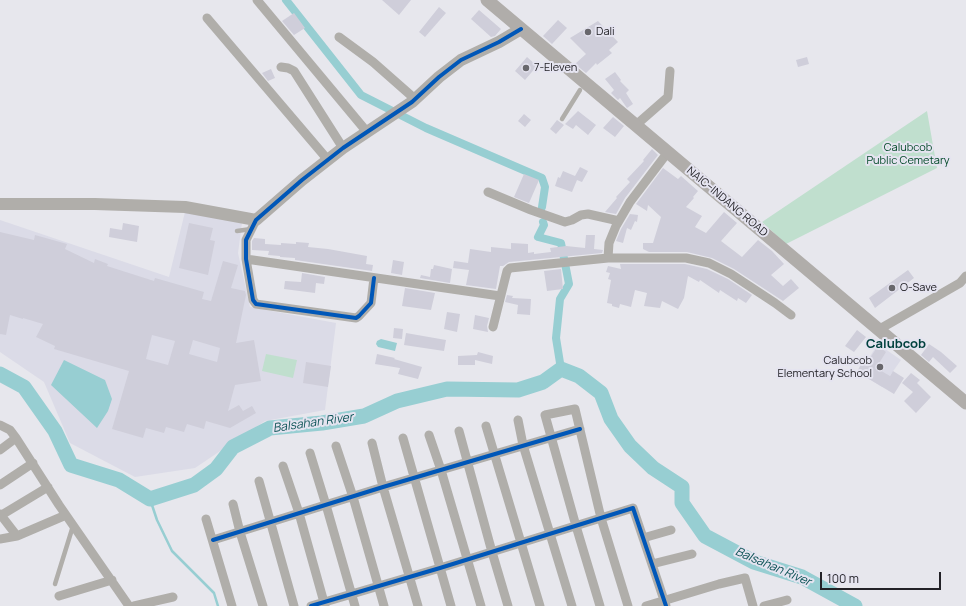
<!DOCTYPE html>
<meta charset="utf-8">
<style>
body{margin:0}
#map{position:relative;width:966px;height:606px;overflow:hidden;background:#e7e7ed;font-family:Manrope,sans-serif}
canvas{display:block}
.scale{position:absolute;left:820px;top:572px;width:121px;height:18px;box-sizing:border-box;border:2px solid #232227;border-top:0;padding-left:5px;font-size:12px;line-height:14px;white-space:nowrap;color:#232227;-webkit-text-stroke:3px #e5e4f0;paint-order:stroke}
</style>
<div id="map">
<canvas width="966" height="606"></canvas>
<div class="scale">100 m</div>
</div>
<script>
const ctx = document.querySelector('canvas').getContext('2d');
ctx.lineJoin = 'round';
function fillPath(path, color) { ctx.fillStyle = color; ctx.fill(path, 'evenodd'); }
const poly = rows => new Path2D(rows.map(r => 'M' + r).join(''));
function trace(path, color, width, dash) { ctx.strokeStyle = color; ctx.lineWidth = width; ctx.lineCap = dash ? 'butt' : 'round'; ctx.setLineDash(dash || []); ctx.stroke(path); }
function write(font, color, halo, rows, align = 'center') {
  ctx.font = font + ' Manrope,sans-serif'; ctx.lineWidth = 4; ctx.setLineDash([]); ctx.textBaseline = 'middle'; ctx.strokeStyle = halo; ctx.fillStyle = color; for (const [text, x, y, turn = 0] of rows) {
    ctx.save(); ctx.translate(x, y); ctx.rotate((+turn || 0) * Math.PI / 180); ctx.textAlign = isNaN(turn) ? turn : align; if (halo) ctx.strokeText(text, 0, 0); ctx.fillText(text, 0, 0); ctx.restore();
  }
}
const built = poly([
 [185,212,242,223,238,253,250,307,336,323,325,410,265,421,195,468,135,477,70,443,44,382,0,352,0,220,169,277],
 [878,344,901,360,882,387,859,373]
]);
const green = poly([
 [927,111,937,168,786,244,762,222],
 [266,354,297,360,293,378,262,371]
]);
const water = poly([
 [381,339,397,343,395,351,378,347,376,344,377,341],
 [64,360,105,380,112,399,108,411,97,428,51,385]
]);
const stream = poly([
 [150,499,157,520,172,551,214,593,218,606]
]);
const canal = poly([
 [286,0,361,95,426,128,542,178,545,187,542,207],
 [543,222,544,225,538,237,561,243,569,284,560,299,556,338,561,369]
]);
const river = poly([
 [0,374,24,387,55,431,71,465,119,480,150,499,194,485,216,469,233,447,270,428,322,423,364,416,397,401,447,389,518,390,543,382,561,369,579,376,601,393,611,419,630,446,653,468,682,487,682,503,705,536,754,562,802,577,855,606]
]);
const building = poly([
 [382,0,411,0,399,15],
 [439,7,446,13,425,37,419,32],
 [479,10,501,29,495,36,491,37,471,19],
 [294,13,305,28,294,35,282,21],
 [558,20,567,28,552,44,543,36],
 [598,21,618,42,609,50,612,53,597,65,596,63,586,73,575,64,586,54,570,38],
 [527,57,537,66,525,80,515,71],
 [807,57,809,64,798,67,796,60],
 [271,69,275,78,268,81,262,73],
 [615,72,621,80,620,81,629,90,626,93,633,104,627,108,620,98,618,100,611,93,614,90,605,79],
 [578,111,596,125,588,135,576,125,573,129,565,124],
 [524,114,531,120,525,127,518,121],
 [613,117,624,126,615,137,603,128],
 [557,120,564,125,556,134,550,129],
 [652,149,658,155,625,198,616,214,605,212,617,198,616,197,630,182,627,179,644,161,643,160],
 [580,167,588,171,582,182,577,180,572,192,555,186,558,177,560,178,563,171,575,176],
 [663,168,678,179,681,176,698,191,693,197,694,198,686,207,702,216,695,227,706,233,724,212,737,223,721,241,742,257,758,240,772,251,784,264,771,275,783,286,791,279,799,288,783,301,734,269,712,258,687,252,649,252,643,249,643,243,653,243,661,217,648,205,647,211,636,204],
 [524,174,539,180,529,203,514,197],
 [630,214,638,215,637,222,635,221,631,230,627,228,623,243,616,241,621,229],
 [123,223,139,226,137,242,109,237,110,228,122,230],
 [189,223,213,228,210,240,215,241,208,275,179,268],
 [0,232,34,240,35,235,67,244,65,249,94,263,95,259,108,264,107,266,154,281,155,278,204,292,202,299,211,301,223,261,238,265,231,288,245,291,246,295,236,343,254,340,261,381,235,385,228,411,239,405,243,411,252,406,256,413,230,428,206,421,204,429,187,424,184,432,166,427,164,433,146,428,143,438,112,429,129,371,54,349,55,346,36,337,43,324,23,318,23,319,10,315,6,335,0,334],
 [152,335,175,341,168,365,146,359],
 [193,340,220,348,217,362,189,354],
 [586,235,595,235,594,249,603,250,602,253,509,262,503,266,500,266,496,289,466,285,469,270,453,268,454,261,468,263,470,249,491,252,491,247,511,249,511,243,528,244,528,253,534,252,534,254,551,252,550,248,566,246,585,248],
 [254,238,265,239,265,244,281,245,281,243,296,244,296,242,309,243,308,247,328,249,367,256,366,264,373,265,372,271,295,260,295,258,280,257,280,256,268,255,269,251,252,250,252,241],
 [393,260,404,262,402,275,391,273],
 [620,264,685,264,707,269,728,279,752,295,746,303,738,298,737,301,720,290,719,293,700,280,699,282,688,276,684,298,678,309,662,301,660,308,644,306,647,293,635,290,631,307,620,304,619,308,612,306,612,304,607,303,611,280,608,279,610,273,606,272,608,266,621,269],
 [434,265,452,269,450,283,420,278,421,275,430,277,431,269,433,269],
 [561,269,563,289,547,291,544,271],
 [908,270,914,278,875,308,869,298],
 [302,273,325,277,324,284,316,283,315,293,284,289,285,281,301,282],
 [405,288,435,293,431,310,402,306],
 [507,295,513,296,512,298,531,299,530,315,517,314,518,305,505,302],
 [447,312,460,314,457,332,444,329],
 [475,315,489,318,487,326,488,332,473,329],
 [394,328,403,329,402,339,393,338],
 [857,330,866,337,854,352,845,346],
 [406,333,446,340,444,351,404,345],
 [929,344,941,352,957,366,950,373,933,357,929,362,921,355],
 [878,346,886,352,876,368,890,376,893,371,904,378,894,394,864,376,866,374,858,370,862,362,866,364],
 [478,352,493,356,492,364,475,360,475,365,458,365,458,356,477,355],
 [377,354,395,358,394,359,422,367,418,379,398,374,400,368,375,364],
 [306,362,331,366,328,387,303,383],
 [911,373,920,380,917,383,931,397,916,413,904,401,913,392,902,383]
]);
const service = poly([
 [562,119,580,90],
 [237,231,251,229],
 [55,584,73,526]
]);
const minor = poly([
 [257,0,367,132],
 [207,18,328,160],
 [339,37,373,62,415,99],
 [281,67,288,68,294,71,343,148],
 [636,125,668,97,670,71],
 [488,192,531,210,565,222,572,220,581,215,588,214,619,221],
 [256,220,246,240,246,259,253,300,256,304,356,318,359,316,371,303,374,278],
 [608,258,609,243,616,226,630,202,668,152],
 [246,259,500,296],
 [493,327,507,271,510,268,608,258,686,258,709,263,731,274,775,303,791,315],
 [878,330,960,283,966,276],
 [518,420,523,445,572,606],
 [0,425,10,430,16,438,59,505,129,606],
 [486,426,540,606],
 [459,431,492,552,508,606],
 [429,435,441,470,481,606],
 [403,438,451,606],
 [372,443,383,487,418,606],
 [336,446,353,497,384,606],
 [0,450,16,438],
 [310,453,326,505,355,606],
 [283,466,299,513,325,606],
 [259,481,294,606],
 [0,485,33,463],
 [233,504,240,532,263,606],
 [0,514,17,536,66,515],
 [0,516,48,487],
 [206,519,232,606],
 [643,538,671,530],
 [0,539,17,536],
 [213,540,383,487,580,429],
 [652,564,692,554],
 [59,596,112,580],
 [134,606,173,597],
 [311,606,440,568,633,508,666,606],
 [600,606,576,526,545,415,575,409,601,518,628,606],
 [646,606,719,584,745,578,753,606],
 [764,606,787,600]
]);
const tertiary = poly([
 [0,204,95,204,185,207,256,220,302,180,343,148,412,102,439,77,461,60,499,42,521,29]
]);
const secondary = poly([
 [487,0,966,403]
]);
const cycleway = poly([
 [374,278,371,303,359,316,356,318,256,304,253,300,246,259,246,240,256,220,302,180,343,148,412,102,439,77,461,60,499,42,521,29],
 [213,540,383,487,580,429],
 [311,606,440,568,633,508,666,606]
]);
const markers = [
 [588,32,4,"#68676c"],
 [526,68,4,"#68676c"],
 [892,288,4,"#68676c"],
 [880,367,4,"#68676c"]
];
const poiNames = [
 ["Dali",596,32],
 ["7-Eleven",534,68],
 ["O-Save",900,288],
 ["Calubcob",872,361,"right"],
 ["Elementary School",872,374,"right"]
];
const parkNames = [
 ["Calubcob",908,148],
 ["Public Cemetary",908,161]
];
const streetNames = [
 ["NAIC–INDANG ROAD",727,202,40]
];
const waterNames = [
 ["Balsahan River",313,423,-8],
 ["Balsahan River",773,567,23]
];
const quarterNames = [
 ["Calubcob",896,344]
];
fillPath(built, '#dbdbe7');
fillPath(green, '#c0dfce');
fillPath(water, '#97ced2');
trace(stream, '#97ced2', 2.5);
trace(canal, '#97ced2', 8);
trace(river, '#97ced2', 15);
fillPath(building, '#cfceda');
trace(service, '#b0aeaa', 4.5);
trace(minor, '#b0aeaa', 9);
trace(tertiary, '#b0aeaa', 12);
trace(secondary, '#b0adaa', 13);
trace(cycleway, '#0057b8', 4);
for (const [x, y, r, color] of markers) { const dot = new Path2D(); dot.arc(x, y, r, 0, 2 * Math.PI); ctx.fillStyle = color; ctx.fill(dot); trace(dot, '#e5e4f0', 1.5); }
write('11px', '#232227', '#e5e4f0', poiNames, 'left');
write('11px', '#004827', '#e5e4f0', parkNames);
write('11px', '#232227', '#e5e4f0', streetNames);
write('italic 12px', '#0b5255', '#e5e4f0', waterNames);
write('bold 13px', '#00413e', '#e5e4f0', quarterNames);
</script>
